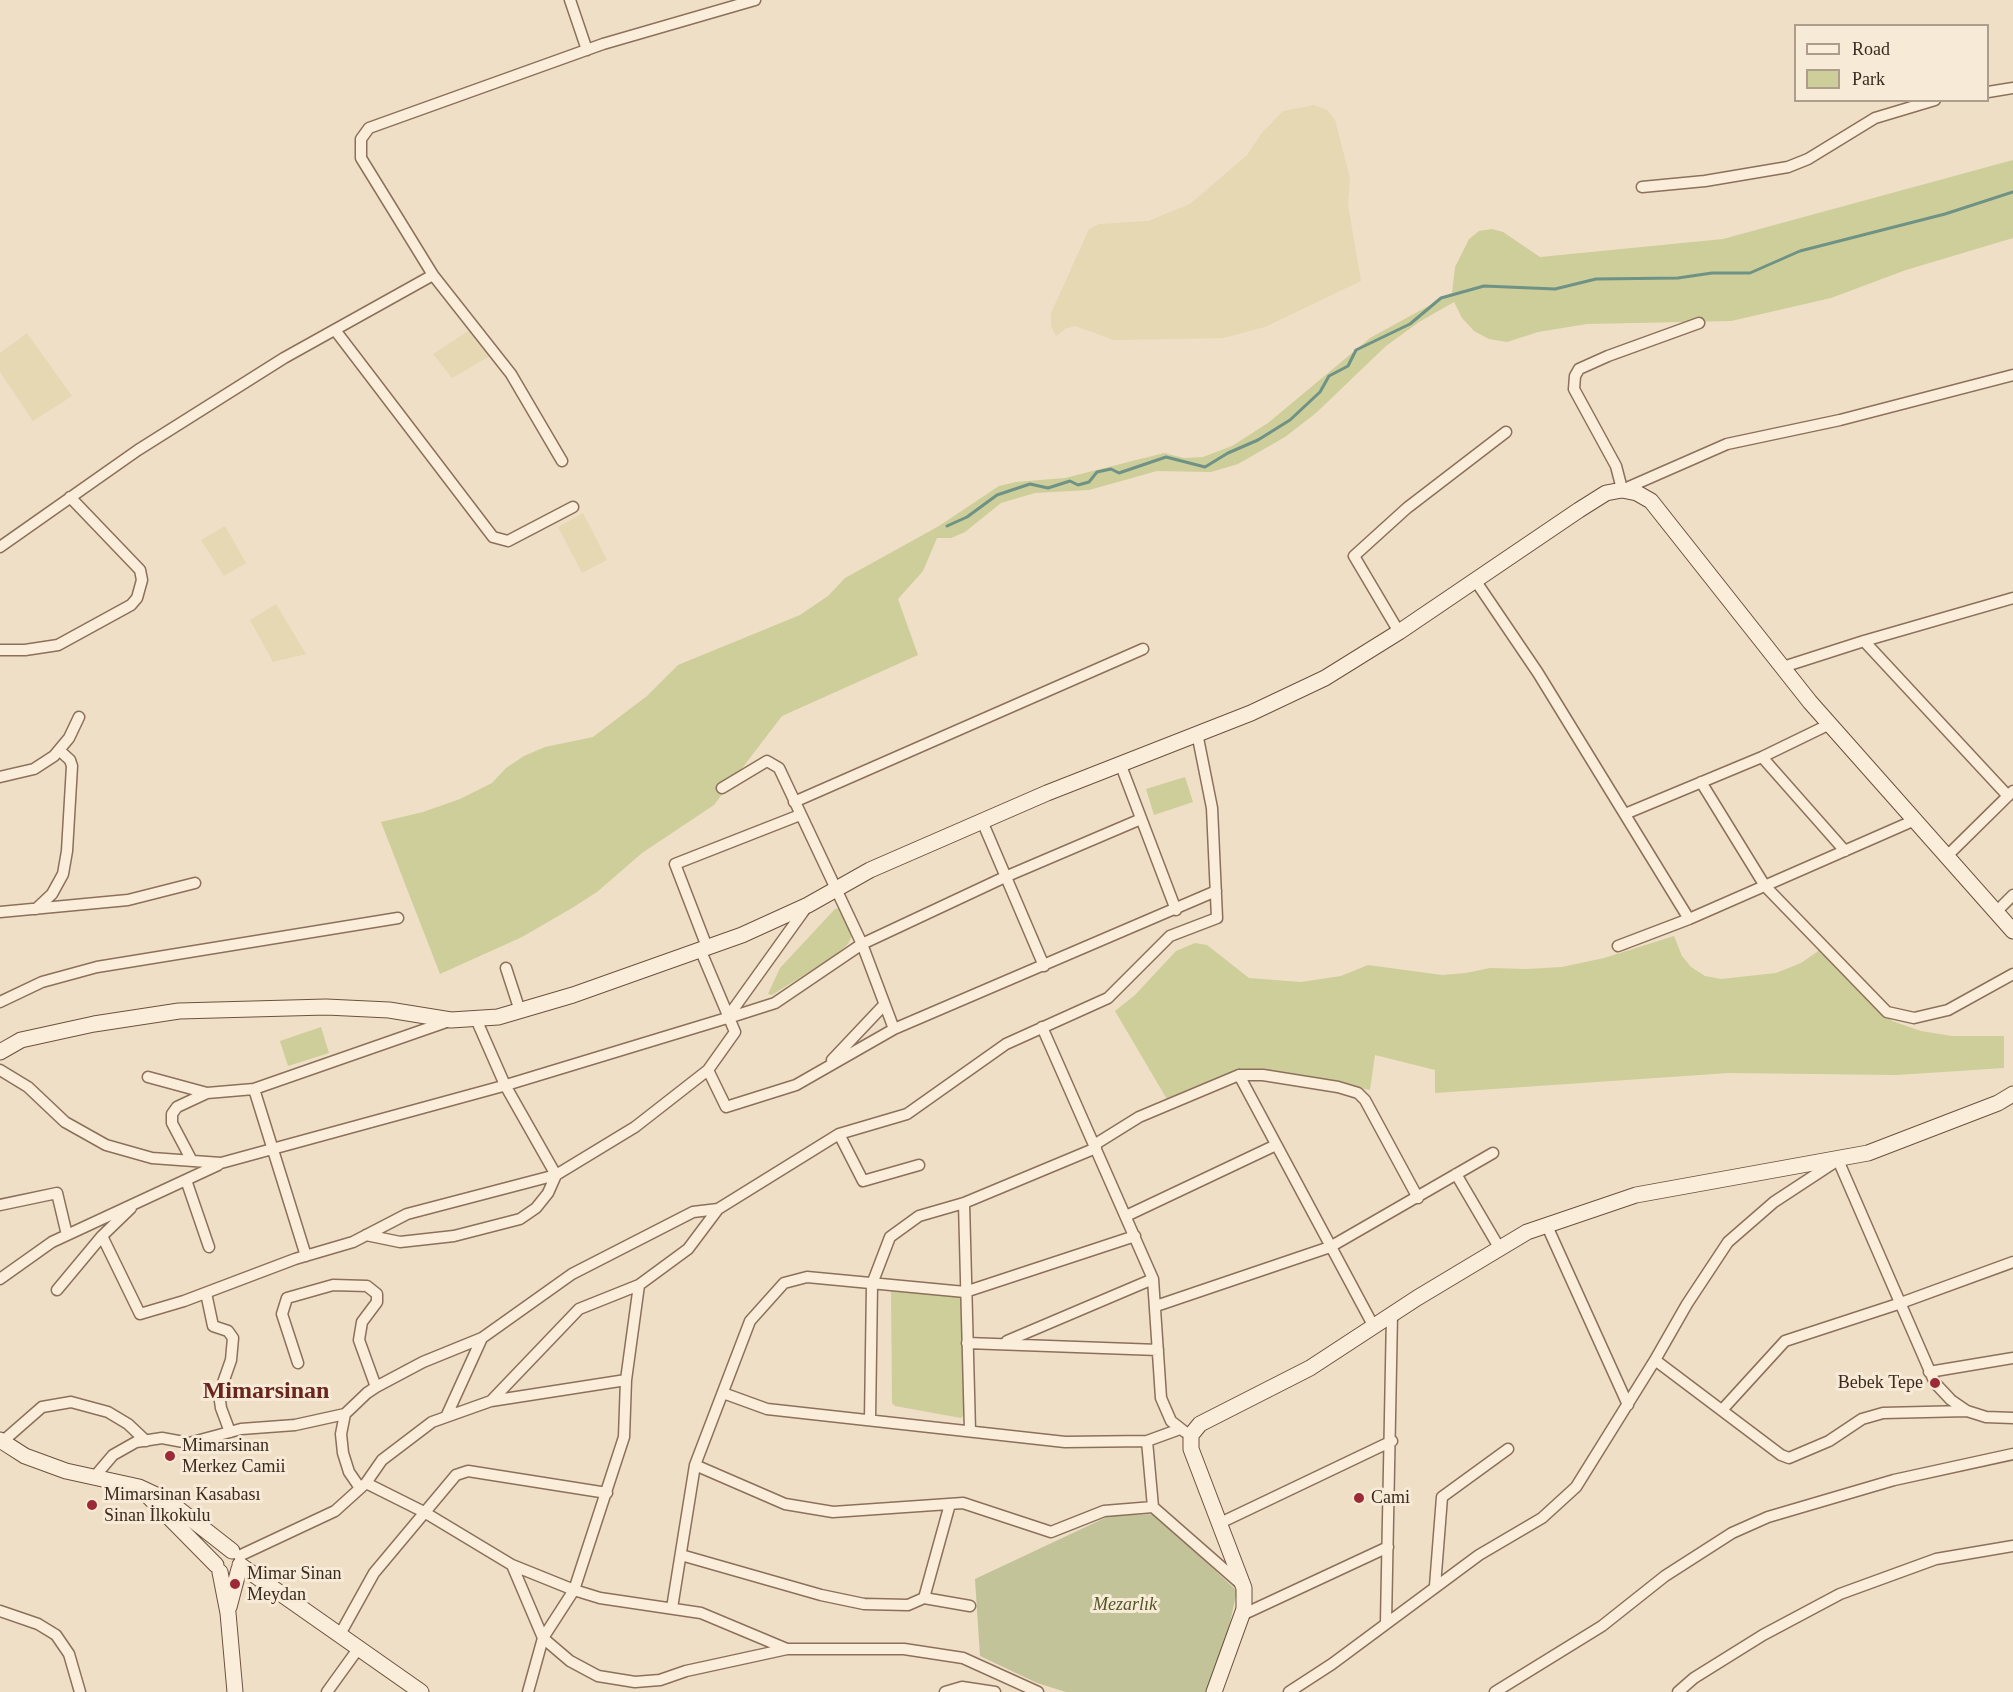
<!DOCTYPE html>
<meta charset="utf-8">
<style>
body{margin:0}
#map{position:relative;width:2013px;height:1692px;overflow:hidden;background:#efdfc6;font-family:"Times New Roman",serif}
canvas{display:block}
.legend{position:absolute;left:1794px;top:24px;width:195px;height:78px;box-sizing:border-box;background:#f7ead6;border:2px solid #ac9d8d;margin:0;padding:8px 10px;list-style:none;font-size:18px;color:#3b2a1f}
.legend li{display:flex;align-items:center;gap:12px;height:30px}
.legend b{width:30px;border:2px solid #ac9d8d}
</style>
<div id="map">
<canvas width="2013" height="1692"></canvas>
<ul class="legend">
<li><b style="height:8px;background:#faedda"></b>Road</li>
<li><b style="height:16px;background:#cdce99"></b>Park</li>
</ul>
</div>
<script>
const ctx = document.querySelector('canvas').getContext('2d');
ctx.lineJoin = 'round';
function fillPath(path, color) { ctx.fillStyle = color; ctx.fill(path, 'evenodd'); }
const poly = rows => new Path2D(rows.map(r => 'M' + r).join(''));
function trace(path, color, width, dash) { ctx.strokeStyle = color; ctx.lineWidth = width; ctx.lineCap = dash ? 'butt' : 'round'; ctx.setLineDash(dash || []); ctx.stroke(path); }
function write(font, color, halo, rows, align = 'center') {
  ctx.font = font + ' "Times New Roman",serif'; ctx.lineWidth = 6; ctx.setLineDash([]); ctx.textBaseline = 'middle'; ctx.strokeStyle = halo; ctx.fillStyle = color; for (const [text, x, y, turn = 0] of rows) {
    ctx.save(); ctx.translate(x, y); ctx.rotate((+turn || 0) * Math.PI / 180); ctx.textAlign = isNaN(turn) ? turn : align; if (halo) ctx.strokeText(text, 0, 0); ctx.fillText(text, 0, 0); ctx.restore();
  }
}
const farmland = poly([
 [1314,105,1327,110,1335,120,1350,178,1348,205,1361,281,1265,327,1223,338,1114,340,1075,326,1065,329,1056,336,1051,326,1051,313,1089,229,1099,224,1148,221,1190,204,1247,155,1261,134,1283,111],
 [471,329,490,356,452,378,433,354],
 [27,333,72,396,33,421,0,372,0,353],
 [583,513,607,560,582,573,558,527],
 [225,526,246,563,224,576,201,540],
 [276,604,306,654,273,662,250,620]
]);
const green = poly([
 [2013,160,2013,238,1906,270,1831,298,1731,321,1587,324,1538,332,1507,342,1489,339,1474,331,1462,318,1454,302,1419,322,1386,346,1316,413,1285,437,1238,464,1211,472,1157,471,1089,490,1035,493,1001,503,965,532,951,538,937,538,923,571,898,599,918,655,782,716,714,805,642,853,597,892,572,908,522,937,440,974,381,822,423,812,460,799,492,783,506,768,524,756,545,747,593,737,647,696,678,665,800,615,828,596,845,578,939,526,999,486,1016,482,1065,478,1164,453,1184,458,1203,457,1232,446,1268,423,1370,338,1452,293,1455,267,1469,239,1479,231,1492,229,1503,232,1540,257,1723,239],
 [1185,777,1193,802,1154,815,1146,789],
 [840,908,852,935,848,944,834,956,772,995,768,994,780,968,835,909],
 [1674,936,1682,956,1691,967,1705,976,1721,979,1776,973,1801,963,1824,947,1892,1021,1921,1031,1952,1036,2004,1036,2004,1068,1897,1075,1729,1073,1435,1093,1435,1070,1375,1055,1370,1090,1263,1069,1168,1101,1115,1011,1135,995,1176,951,1195,943,1207,945,1249,978,1301,982,1341,976,1368,965,1442,975,1466,973,1490,968,1526,969,1562,967,1604,958],
 [321,1027,329,1053,288,1066,280,1041],
 [891,1286,964,1295,970,1409,961,1418,895,1406,892,1403]
]);
const cemetery = poly([
 [1155,1514,1237,1591,1226,1640,1207,1692,1066,1692,1037,1683,980,1656,975,1579,1109,1516]
]);
const stream = poly([
 [947,526,967,517,997,495,1030,484,1048,488,1070,481,1078,485,1089,482,1097,472,1111,469,1119,473,1166,457,1205,467,1228,453,1258,440,1290,420,1320,392,1329,376,1348,366,1356,350,1410,324,1441,298,1484,286,1555,289,1596,279,1678,278,1712,273,1750,273,1800,251,1945,214,2013,192]
]);
const street = poly([
 [570,0,587,50],
 [1988,92,2013,88],
 [1642,187,1705,181,1788,167,1808,159,1875,118,1935,100],
 [335,330,493,537,508,541,573,507],
 [562,461,511,374,433,275,361,158,361,139,369,128,603,44,755,0],
 [1622,489,1616,466,1574,389,1575,376,1579,369,1608,356,1699,323],
 [1622,490,1727,444,1840,420,2013,375],
 [0,547,138,450,284,358,433,275],
 [1475,580,1538,673,1689,919],
 [1399,632,1354,556,1407,508,1506,432],
 [1864,641,2008,796],
 [0,650,25,650,58,645,131,605,137,598,142,580,140,570,70,497],
 [1783,667,1864,641,2013,598],
 [1762,757,1845,851],
 [1120,763,1176,910],
 [0,777,34,769,54,756,69,738,79,717],
 [1701,782,1765,886,1887,1012,1914,1018,1948,1010,2013,974],
 [722,788,767,761,779,768,862,944,894,1029],
 [794,802,1143,649],
 [1625,814,1762,757,1830,724],
 [982,821,1044,966],
 [1947,856,2013,791],
 [36,909,52,894,63,874,67,851,72,766,70,760,59,750],
 [0,912,128,900,195,883],
 [1996,912,2013,895],
 [1618,946,1689,919,1915,820],
 [707,947,675,864,800,815],
 [506,968,520,1011],
 [0,1002,42,982,97,967,398,918],
 [728,1018,775,1003,862,944,1005,877,1141,819],
 [476,1019,505,1085,556,1175,635,1127,708,1070,735,1032,700,949],
 [1042,1027,1153,1279,1161,1398,1171,1421,1185,1432],
 [832,1060,883,1006],
 [0,1070,28,1087,65,1122,106,1145,152,1158,221,1163,503,1086,727,1018,808,905],
 [708,1070,726,1107,796,1085,894,1029,1216,891],
 [1239,1075,1374,1327],
 [148,1077,207,1093,254,1089,449,1021],
 [254,1089,306,1256],
 [839,1134,863,1181,919,1165],
 [1094,1145,1139,1117,1239,1075,1263,1075,1338,1087,1358,1093,1365,1100,1418,1198],
 [192,1161,172,1123,172,1114,177,1107,207,1093],
 [1456,1174,1500,1249],
 [186,1180,209,1247],
 [964,1203,970,1431],
 [0,1205,57,1193,67,1235],
 [1126,1216,1276,1145],
 [1547,1226,1628,1405],
 [366,1235,400,1242,454,1236,520,1219,536,1208,548,1193,556,1175],
 [102,1236,140,1314,184,1301,295,1259,353,1242,407,1214,556,1175],
 [0,1279,52,1242,218,1165],
 [57,1290,102,1236,131,1208],
 [206,1293,213,1326,228,1331,233,1338,231,1360,219,1394,221,1408,230,1432],
 [1156,1306,1330,1247,1493,1153],
 [1007,1341,1153,1279],
 [967,1343,1158,1350],
 [1655,1360,1781,1455,1789,1458,1829,1441,1862,1419,1883,1413,1967,1411],
 [298,1363,282,1314,287,1298,333,1285,367,1286,377,1294,377,1302,362,1322,359,1340,376,1387],
 [1929,1372,2013,1358],
 [723,1393,767,1409,1065,1442,1147,1441,1180,1429],
 [491,1401,579,1309,639,1285,688,1249,718,1209,839,1134,907,1114,1006,1044,1108,998,1170,936,1217,918,1212,808,1197,733],
 [1722,1410,1785,1341,1898,1304,2013,1262],
 [446,1417,482,1338,572,1274,693,1212,718,1209],
 [870,1420,872,1284,890,1237,919,1216,964,1203,1096,1148],
 [1147,1441,1153,1507],
 [2,1442,42,1407,71,1402,108,1412,128,1424,146,1441],
 [695,1465,785,1504,833,1512,963,1503,1051,1532,1104,1511,1153,1507,1242,1585],
 [96,1475,113,1455,136,1442,162,1438,189,1443,241,1429,295,1425,345,1414],
 [366,1483,424,1512,512,1565,574,1590,600,1598,701,1613,787,1649,904,1649,963,1658,1038,1692],
 [360,1488,349,1472,343,1453,341,1434,345,1414,367,1393,376,1387,423,1362,482,1338],
 [1218,1524,1392,1441],
 [681,1555,821,1595,864,1604,908,1605,924,1598,970,1606],
 [239,1556,335,1511,366,1483,382,1460,432,1422,491,1401,626,1380],
 [512,1565,543,1638,570,1661,598,1676,635,1682,660,1680,686,1671,787,1649],
 [1435,1586,1442,1497,1508,1449],
 [924,1598,950,1504],
 [672,1608,695,1465,750,1321,784,1283,807,1277,965,1292,1135,1236],
 [0,1611,38,1624,56,1635,69,1654,80,1692],
 [1242,1615,1388,1547],
 [1386,1622,1392,1314],
 [339,1636,374,1573,456,1475,468,1471,607,1493],
 [327,1692,358,1649],
 [528,1692,543,1638,574,1590,624,1437,626,1380,639,1285],
 [945,1692,962,1687,995,1692],
 [1289,1692,1332,1664,1479,1555,1542,1518,1576,1487,1655,1360,1687,1304,1728,1242,1774,1202,1838,1160,1935,1383,1951,1400,1967,1411,1986,1417,2013,1418],
 [1495,1692,1602,1626,1665,1576,1732,1533,1768,1517,1894,1480,2013,1454],
 [1678,1692,1694,1678,1763,1635,1840,1594,1936,1559,2013,1546]
]);
const secondary = poly([
 [0,1052,21,1040,94,1024,179,1011,326,1007,389,1010,451,1020,498,1017,573,995,742,935,808,905,870,870,1047,793,1251,713,1325,678,1399,632,1579,510,1606,493,1622,490,1637,493,1651,501,1810,702,2013,931],
 [0,1440,25,1456,66,1471,139,1487,167,1500,232,1551],
 [147,1495,216,1565],
 [240,1565,421,1692],
 [220,1572,228,1613,235,1692],
 [229,1607,239,1569],
 [1214,1692,1244,1609,1244,1588,1191,1449,1191,1435,1200,1424,1310,1368,1417,1298,1527,1232,1636,1195,1868,1153,1998,1103,2013,1094]
]);
const markers = [
 [1935,1383,6,"#9c2a36"],
 [170,1456,6,"#9c2a36"],
 [1359,1498,6,"#9c2a36"],
 [92,1505,6,"#9c2a36"],
 [235,1584,6,"#9c2a36"]
];
const poiNames = [
 ["Bebek Tepe",1923,1383,"right"],
 ["Mimarsinan",182,1446],
 ["Merkez Camii",182,1467],
 ["Mimarsinan Kasabası",104,1495],
 ["Sinan İlkokulu",104,1516],
 ["Cami",1371,1498],
 ["Mimar Sinan",247,1574],
 ["Meydan",247,1595]
];
const parkNames = [
 ["Mezarlık",1125,1605]
];
const districtNames = [
 ["Mimarsinan",266,1392]
];
fillPath(farmland, '#e5d8b3');
fillPath(green, '#cdce99');
fillPath(cemetery, '#c2c399');
trace(stream, '#6e9285', 3);
trace(street, '#8c705b', 13);
trace(secondary, '#6d513e', 17);
trace(street, '#faedda', 10);
trace(secondary, '#faedda', 15);
for (const [x, y, r, color] of markers) { const dot = new Path2D(); dot.arc(x, y, r, 0, 2 * Math.PI); ctx.fillStyle = color; ctx.fill(dot); trace(dot, '#f7ead6', 2); }
write('18px', '#3b2a1f', '#f7ead6', poiNames, 'left');
write('italic 18px', '#515825', '#f7ead6', parkNames);
write('bold 24px', '#69261e', '#f7ead6', districtNames);
</script>
